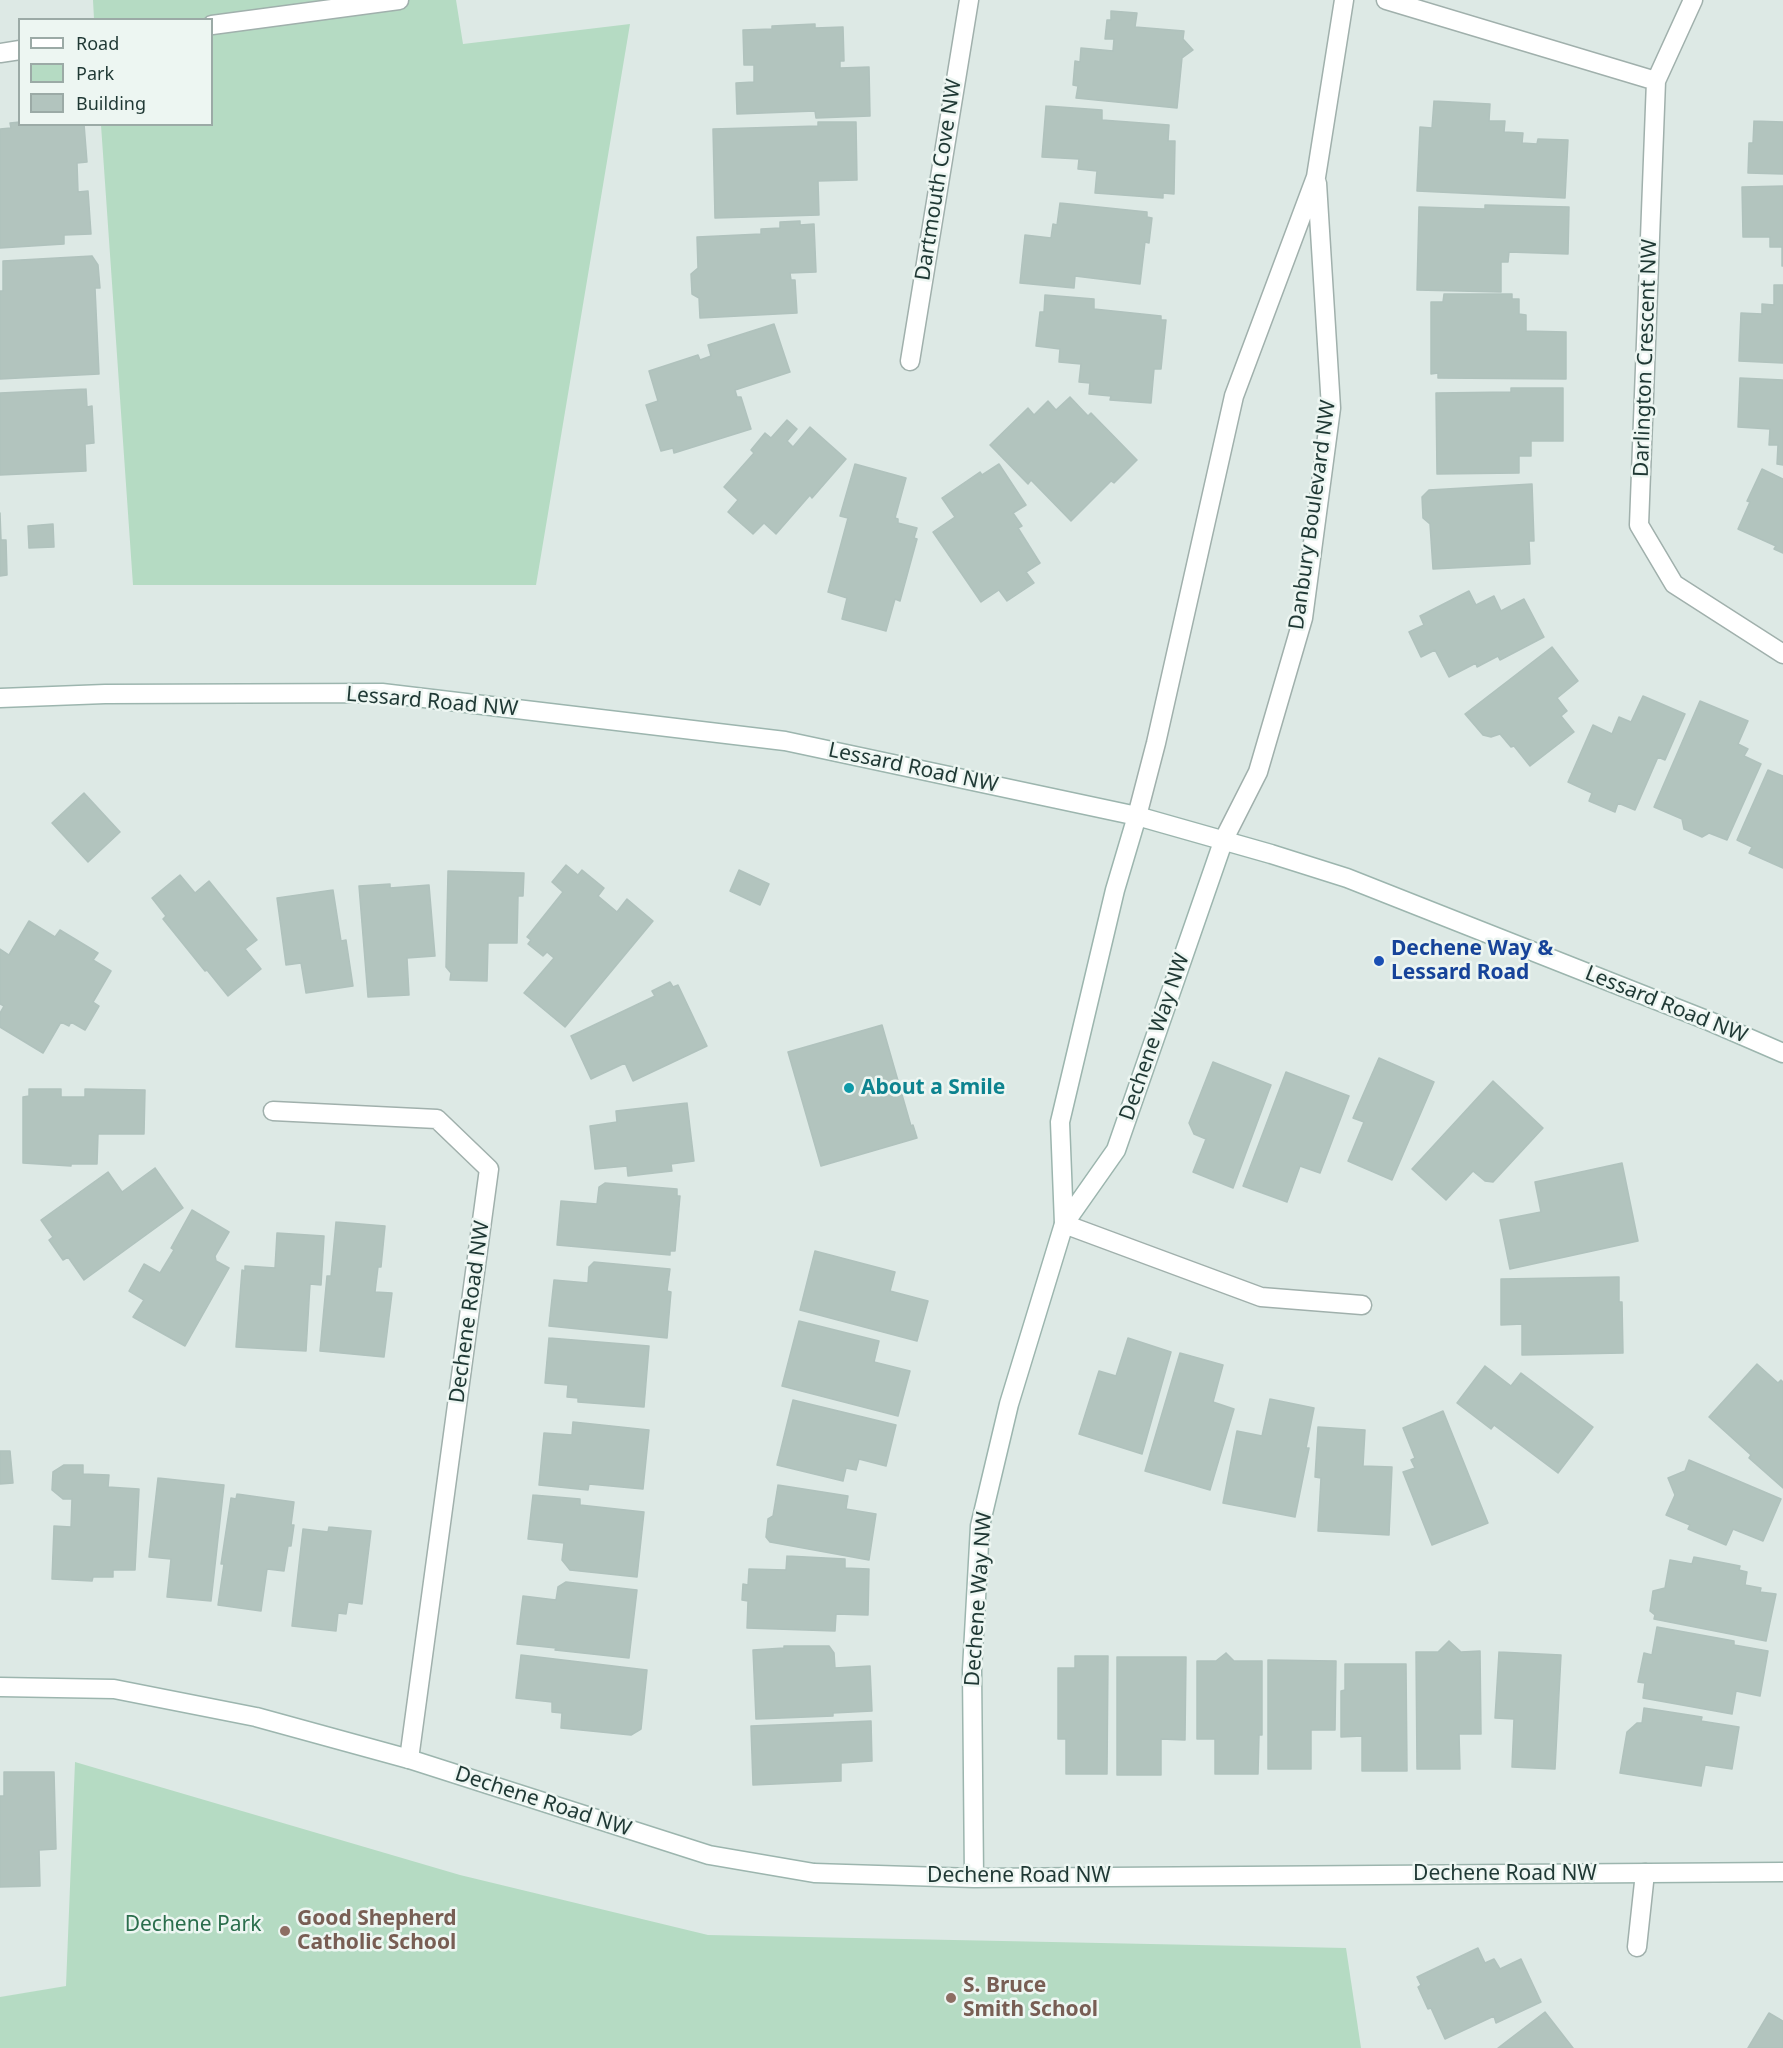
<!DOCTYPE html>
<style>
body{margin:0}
#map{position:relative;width:1783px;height:2048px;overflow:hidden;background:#dde9e5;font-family:"Noto Sans",sans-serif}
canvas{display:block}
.legend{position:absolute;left:18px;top:18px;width:195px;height:108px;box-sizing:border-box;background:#edf6f2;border:2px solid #9baaa6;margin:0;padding:8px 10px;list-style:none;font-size:18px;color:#1f3834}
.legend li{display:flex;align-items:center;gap:12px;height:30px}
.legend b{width:30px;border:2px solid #9baaa6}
</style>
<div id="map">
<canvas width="1783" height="2048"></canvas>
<ul class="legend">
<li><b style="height:8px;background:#fff"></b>Road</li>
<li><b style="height:16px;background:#b5dbc3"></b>Park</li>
<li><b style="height:16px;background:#b2c4be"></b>Building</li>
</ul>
</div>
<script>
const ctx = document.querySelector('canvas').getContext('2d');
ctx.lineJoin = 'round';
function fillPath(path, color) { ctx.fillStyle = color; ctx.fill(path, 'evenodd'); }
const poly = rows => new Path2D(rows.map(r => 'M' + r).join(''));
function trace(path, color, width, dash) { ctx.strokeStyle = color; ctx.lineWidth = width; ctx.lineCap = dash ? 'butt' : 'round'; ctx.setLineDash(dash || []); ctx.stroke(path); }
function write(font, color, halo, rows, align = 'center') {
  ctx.font = font + ' "Noto Sans",sans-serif'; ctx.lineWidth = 5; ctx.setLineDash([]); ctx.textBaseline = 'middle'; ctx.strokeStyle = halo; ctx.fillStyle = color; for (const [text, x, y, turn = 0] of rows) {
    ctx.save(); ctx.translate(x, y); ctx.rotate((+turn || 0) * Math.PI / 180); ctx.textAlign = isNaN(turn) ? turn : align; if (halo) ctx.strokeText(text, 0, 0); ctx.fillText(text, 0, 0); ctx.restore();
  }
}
const green = poly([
 [93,0,456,0,463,44,630,24,536,585,133,585,101,125,212,124,212,20,94,19],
 [75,1762,460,1875,708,1935,1346,1948,1361,2048,0,2048,0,1997,66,1986]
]);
const building = poly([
 [1111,11,1137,13,1135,27,1184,31,1183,39,1193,50,1182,58,1177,108,1076,98,1078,86,1073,85,1075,61,1080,62,1081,48,1113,51,1114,39,1105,39,1107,20,1111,20,1111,11],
 [815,24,815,28,843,27,844,61,840,61,840,68,869,67,870,116,816,118,815,111,737,114,736,83,754,82,754,65,744,65,743,30,772,29,772,26,815,24],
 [1434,101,1490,104,1489,121,1505,121,1504,132,1523,133,1522,143,1537,144,1538,139,1568,140,1565,198,1417,191,1420,127,1432,128,1434,101],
 [1046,106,1102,110,1102,120,1169,125,1168,141,1175,141,1174,194,1163,193,1163,198,1095,193,1097,171,1078,169,1079,159,1042,157,1046,106],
 [1754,121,1783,122,1783,174,1748,173,1749,143,1753,143,1754,121],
 [20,122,20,124,84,124,87,162,77,163,78,192,88,191,91,234,64,235,64,244,0,248,0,129,11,128,10,123,20,122],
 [818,122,856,122,857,180,818,181,819,215,715,218,713,129,818,126,818,122],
 [1783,186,1783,266,1782,266,1782,247,1770,247,1770,237,1743,237,1742,187,1783,186],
 [1060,203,1147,212,1147,217,1152,218,1149,243,1145,242,1140,284,1075,276,1074,288,1020,283,1025,235,1051,238,1053,224,1057,225,1060,203],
 [1485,205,1569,207,1568,254,1509,252,1508,262,1501,262,1501,292,1417,290,1419,207,1485,209,1485,205],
 [800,221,800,225,814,224,816,272,790,273,791,280,795,280,797,313,700,318,699,298,692,294,691,274,698,268,697,237,761,234,761,229,780,228,780,222,800,221],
 [92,256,98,265,100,288,95,288,99,374,0,379,0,291,3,291,3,261,92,256],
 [1774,285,1783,285,1783,363,1739,361,1741,313,1762,314,1762,304,1774,305,1774,285],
 [1444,294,1512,294,1512,299,1519,299,1519,314,1526,315,1526,331,1566,332,1566,379,1438,378,1438,373,1431,374,1431,302,1443,302,1444,294],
 [1045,295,1094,299,1094,309,1161,316,1161,320,1166,320,1161,369,1154,369,1151,403,1110,400,1111,396,1089,394,1090,383,1079,382,1081,364,1059,362,1060,349,1036,346,1040,312,1044,312,1045,295],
 [774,324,790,372,735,390,737,397,741,397,751,429,674,453,673,448,661,451,646,405,658,401,649,371,698,355,700,360,711,356,708,345,774,324],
 [1740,378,1783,380,1783,465,1777,464,1778,445,1769,445,1770,429,1738,427,1740,378],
 [1511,388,1563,388,1563,441,1531,441,1531,456,1519,456,1519,473,1437,474,1436,393,1511,392,1511,388],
 [86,389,87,407,92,406,94,443,85,444,86,471,0,475,0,393,86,389],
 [1070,397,1088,416,1091,413,1137,460,1114,483,1111,481,1071,521,1031,480,1028,484,990,445,1028,408,1034,415,1048,401,1056,410,1070,397],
 [787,420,797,429,787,441,793,447,810,427,846,459,812,498,810,495,776,534,764,523,753,534,728,512,738,500,724,487,754,453,751,450,765,433,771,438,787,420],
 [855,464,906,478,895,518,898,519,898,523,917,528,914,538,917,539,900,601,895,599,886,631,842,619,847,598,828,592,848,518,840,516,855,464],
 [999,464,1026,505,1013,513,1022,526,1018,528,1040,563,1026,572,1034,583,1007,601,999,590,981,602,933,532,955,517,942,498,980,472,982,475,999,464],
 [1762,469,1783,479,1783,553,1774,549,1776,546,1738,529,1750,502,1747,501,1762,469],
 [1532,484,1534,541,1529,541,1530,564,1433,569,1430,524,1423,518,1422,497,1429,490,1532,484],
 [0,513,1,540,6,540,7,575,0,576,0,513],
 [53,524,54,547,29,548,28,526,53,524],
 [1469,591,1476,605,1494,596,1501,611,1524,599,1544,637,1500,660,1498,656,1477,667,1476,663,1449,677,1435,650,1421,657,1409,632,1424,625,1420,616,1469,591],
 [1552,647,1578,681,1557,698,1567,711,1561,716,1574,732,1530,766,1514,746,1511,747,1500,734,1491,737,1483,735,1465,714,1552,647],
 [1643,696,1685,714,1665,760,1658,757,1635,810,1618,803,1615,812,1589,801,1592,793,1568,782,1593,725,1612,734,1619,717,1631,722,1643,696],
 [1700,701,1748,721,1738,744,1748,749,1744,756,1761,764,1727,840,1709,833,1702,837,1684,829,1682,819,1654,807,1700,701],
 [1768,770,1783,776,1783,868,1749,853,1752,847,1737,840,1768,770],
 [84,793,120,832,88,862,52,823,84,793],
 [566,865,578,875,582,870,604,888,598,896,617,912,627,899,653,921,565,1027,524,993,554,958,547,952,543,956,528,944,531,940,527,937,563,892,552,882,566,865],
 [739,870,769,884,760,905,730,891,739,870],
 [448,871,524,873,523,896,518,896,517,943,488,943,487,981,450,980,451,973,446,967,448,871],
 [180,875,195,893,209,881,257,940,245,949,261,969,228,996,207,970,205,971,163,919,166,916,152,898,180,875],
 [390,884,390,888,429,885,435,956,407,958,409,995,368,997,359,886,390,884],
 [333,890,341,941,346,940,353,986,306,993,301,963,286,965,277,898,333,890],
 [29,921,55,937,60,930,98,953,93,960,111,971,93,1002,99,1006,85,1030,71,1022,69,1026,61,1022,43,1053,0,1027,0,1013,4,1006,0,1004,0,949,9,955,29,921],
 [670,982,673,987,678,985,707,1046,633,1081,625,1063,591,1079,571,1036,655,996,652,991,670,982],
 [882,1025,911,1126,913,1125,917,1138,821,1166,788,1052,882,1025],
 [1379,1058,1434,1082,1392,1180,1348,1161,1364,1122,1353,1118,1379,1058],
 [1213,1062,1271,1085,1233,1188,1193,1172,1206,1139,1194,1134,1189,1123,1213,1062],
 [1286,1072,1349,1096,1320,1173,1300,1166,1287,1202,1243,1186,1286,1072],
 [1493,1081,1543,1128,1493,1182,1485,1181,1473,1171,1446,1200,1412,1169,1493,1081],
 [29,1089,61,1089,61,1097,85,1097,85,1089,145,1090,144,1134,98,1134,97,1164,71,1164,71,1166,23,1163,23,1097,29,1096,29,1089],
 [687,1103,694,1161,671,1164,672,1171,628,1176,627,1166,595,1169,590,1126,617,1122,616,1111,687,1103],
 [1622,1163,1638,1241,1510,1269,1500,1220,1541,1212,1535,1182,1622,1163],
 [155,1168,183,1208,84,1280,68,1257,63,1260,49,1240,53,1237,41,1220,108,1172,122,1192,155,1168],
 [605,1183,677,1189,677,1196,680,1196,675,1251,670,1251,670,1255,557,1245,561,1201,597,1204,599,1187,605,1183],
 [192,1210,229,1232,215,1256,216,1261,229,1268,185,1346,133,1317,144,1300,129,1291,144,1264,160,1273,174,1250,171,1248,192,1210],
 [336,1222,385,1226,381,1267,378,1267,375,1292,392,1293,384,1357,320,1351,327,1276,331,1276,336,1222],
 [277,1233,324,1236,321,1285,310,1284,306,1351,236,1347,242,1270,245,1271,245,1266,275,1268,277,1233],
 [815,1251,895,1272,890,1291,928,1301,917,1341,800,1310,815,1251],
 [594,1262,670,1269,667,1291,671,1292,667,1338,549,1326,554,1280,588,1283,589,1267,594,1262],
 [1619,1277,1619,1302,1622,1302,1623,1353,1522,1355,1522,1324,1501,1325,1501,1279,1619,1277],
 [799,1321,879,1341,874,1362,910,1371,898,1416,782,1386,799,1321],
 [549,1338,649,1346,644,1407,578,1402,578,1398,567,1397,568,1385,545,1383,549,1338],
 [1128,1338,1171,1352,1142,1454,1079,1434,1099,1371,1116,1376,1128,1338],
 [1180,1353,1223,1365,1213,1402,1234,1409,1210,1490,1145,1471,1180,1353],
 [1757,1364,1778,1383,1781,1380,1783,1382,1783,1488,1749,1458,1751,1455,1709,1417,1757,1364],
 [1485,1366,1511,1386,1521,1373,1593,1427,1558,1473,1494,1425,1491,1429,1457,1403,1485,1366],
 [1270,1399,1314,1408,1306,1448,1309,1448,1295,1517,1223,1503,1237,1431,1262,1436,1270,1399],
 [793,1400,896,1425,886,1466,859,1459,856,1470,846,1468,843,1481,777,1465,793,1400],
 [1443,1411,1488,1523,1432,1545,1403,1472,1415,1468,1411,1460,1415,1458,1403,1428,1443,1411],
 [573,1422,649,1430,643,1489,589,1484,588,1490,539,1485,544,1433,572,1435,573,1422],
 [1318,1427,1365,1430,1363,1466,1392,1467,1389,1535,1318,1531,1321,1478,1315,1477,1318,1427],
 [0,1451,10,1451,13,1483,0,1484,0,1451],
 [1689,1460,1781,1499,1763,1541,1733,1529,1726,1545,1688,1529,1690,1525,1666,1515,1675,1495,1668,1478,1685,1471,1689,1460],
 [64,1465,83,1465,83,1474,109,1475,108,1487,139,1489,135,1570,113,1570,113,1577,93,1577,92,1581,52,1579,54,1526,71,1527,72,1499,63,1499,52,1490,53,1472,64,1465],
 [158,1478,224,1485,211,1601,167,1597,171,1559,149,1557,158,1478],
 [778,1485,848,1496,846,1509,876,1514,869,1560,770,1542,766,1537,768,1519,773,1516,778,1485],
 [237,1494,294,1502,291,1525,294,1525,291,1546,288,1546,284,1571,267,1569,261,1611,218,1605,224,1564,221,1564,231,1498,236,1499,237,1494],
 [533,1495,580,1499,580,1505,644,1512,637,1577,570,1570,562,1560,564,1543,528,1539,533,1495],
 [329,1527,371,1531,362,1604,348,1602,346,1614,338,1613,336,1631,292,1626,303,1529,328,1532,329,1527],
 [787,1556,845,1559,845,1568,869,1569,868,1615,836,1614,835,1631,747,1628,748,1601,742,1600,743,1584,748,1585,749,1569,786,1570,787,1556],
 [1694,1557,1740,1566,1739,1570,1747,1572,1745,1585,1761,1588,1760,1592,1776,1594,1766,1641,1654,1619,1655,1615,1650,1611,1653,1591,1665,1588,1670,1560,1692,1564,1694,1557],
 [566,1582,637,1590,629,1658,555,1650,556,1648,517,1644,523,1596,556,1600,558,1587,566,1582],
 [1657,1627,1734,1641,1734,1645,1768,1651,1760,1696,1736,1691,1732,1714,1643,1698,1645,1683,1638,1682,1644,1653,1652,1655,1657,1627],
 [1449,1641,1461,1652,1480,1651,1481,1734,1459,1734,1460,1769,1417,1769,1416,1652,1438,1652,1449,1641],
 [784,1646,829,1646,834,1653,835,1668,870,1666,872,1711,833,1713,833,1716,756,1719,753,1650,784,1648,784,1646],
 [1499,1652,1561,1655,1555,1769,1512,1767,1514,1719,1495,1718,1499,1652],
 [1226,1653,1234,1661,1262,1661,1262,1735,1259,1735,1258,1774,1215,1774,1215,1739,1197,1739,1197,1661,1216,1661,1226,1653],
 [521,1655,647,1670,641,1729,631,1735,561,1728,562,1713,552,1712,552,1702,516,1698,521,1655],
 [1075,1656,1108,1656,1107,1774,1066,1774,1066,1739,1058,1739,1058,1668,1075,1668,1075,1656],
 [1117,1657,1186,1657,1185,1740,1161,1739,1161,1775,1117,1775,1117,1657],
 [1268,1660,1336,1661,1335,1730,1311,1730,1311,1769,1268,1769,1268,1660],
 [1345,1664,1406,1664,1407,1771,1362,1771,1362,1736,1341,1737,1341,1691,1345,1690,1345,1664],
 [1644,1708,1702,1717,1701,1721,1739,1727,1732,1769,1705,1765,1701,1786,1620,1773,1627,1732,1637,1723,1642,1723,1644,1708],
 [871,1721,872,1761,841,1763,841,1781,753,1785,751,1726,871,1721],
 [4,1772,54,1772,56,1849,39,1850,40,1886,0,1887,0,1796,4,1796,4,1772],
 [1478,1948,1485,1963,1494,1959,1500,1969,1521,1959,1541,2002,1496,2023,1494,2016,1445,2039,1431,2008,1428,2009,1418,1987,1421,1985,1417,1977,1478,1948],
 [1545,2012,1573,2048,1498,2048,1545,2012],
 [1769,2013,1783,2021,1783,2048,1748,2048,1769,2013]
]);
const street = poly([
 [1386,0,1656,81],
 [1693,0,1656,81,1639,525,1674,584,1783,654],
 [212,25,399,0],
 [0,53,20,50],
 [910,361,969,0],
 [1137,816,1156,743,1234,396,1316,177,1344,0],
 [1224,839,1258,772,1303,618,1331,408,1317,183],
 [273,1111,437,1119,489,1169,409,1759],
 [1064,1224,1261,1297,1362,1305],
 [1637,1947,1645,1873]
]);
const secondary = poly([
 [0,698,105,694,382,693,785,741,1137,816,1271,854,1347,878,1709,1021,1783,1053],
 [1064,1224,1060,1122,1115,890,1137,816],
 [0,1687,114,1689,256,1717,409,1759,709,1855,814,1873,974,1878,1783,1872],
 [974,1878,972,1670,980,1526,1009,1404,1064,1224,1116,1150,1224,839]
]);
const markers = [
 [1379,961,6,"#1a4fb4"],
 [849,1088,6,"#0f9aa8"],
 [285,1931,6,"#8d6e63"],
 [951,1998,6,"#8d6e63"]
];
const streetNames = [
 ["Dartmouth Cove NW",939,180,-81],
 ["Darlington Crescent NW",1646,358,-88],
 ["Danbury Boulevard NW",1313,515,-82],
 ["Lessard Road NW",432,702,5],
 ["Lessard Road NW",913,768,12],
 ["Lessard Road NW",1666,1005,22],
 ["Dechene Way NW",1155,1037,-71],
 ["Dechene Road NW",470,1312,-82],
 ["Dechene Way NW",979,1599,-86],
 ["Dechene Road NW",543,1802,18],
 ["Dechene Road NW",1505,1874],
 ["Dechene Road NW",1019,1876]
];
const transitNames = [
 ["Dechene Way &",1391,949],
 ["Lessard Road",1391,973]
];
const cultureNames = [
 ["About a Smile",861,1088]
];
const educationNames = [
 ["Good Shepherd",297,1919],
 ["Catholic School",297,1943],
 ["S. Bruce",963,1986],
 ["Smith School",963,2010]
];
const parkNames = [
 ["Dechene Park",193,1925]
];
fillPath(green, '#b5dbc3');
fillPath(building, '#b2c4be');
trace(building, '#b0c2bd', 1.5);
trace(street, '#a0b0ac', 21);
trace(secondary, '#9cb5ae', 21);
trace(street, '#fff', 18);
trace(secondary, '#fff', 18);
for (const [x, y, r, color] of markers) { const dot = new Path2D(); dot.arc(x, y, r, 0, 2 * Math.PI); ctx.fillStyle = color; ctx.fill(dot); trace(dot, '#edf6f2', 2); }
write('21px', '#1f3834', '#edf6f2', streetNames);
write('bold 21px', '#164399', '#edf6f2', transitNames, 'left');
write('bold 21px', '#0d838f', '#edf6f2', cultureNames, 'left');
write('bold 21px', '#785e54', '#edf6f2', educationNames, 'left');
write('21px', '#2a6e4c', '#edf6f2', parkNames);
</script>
